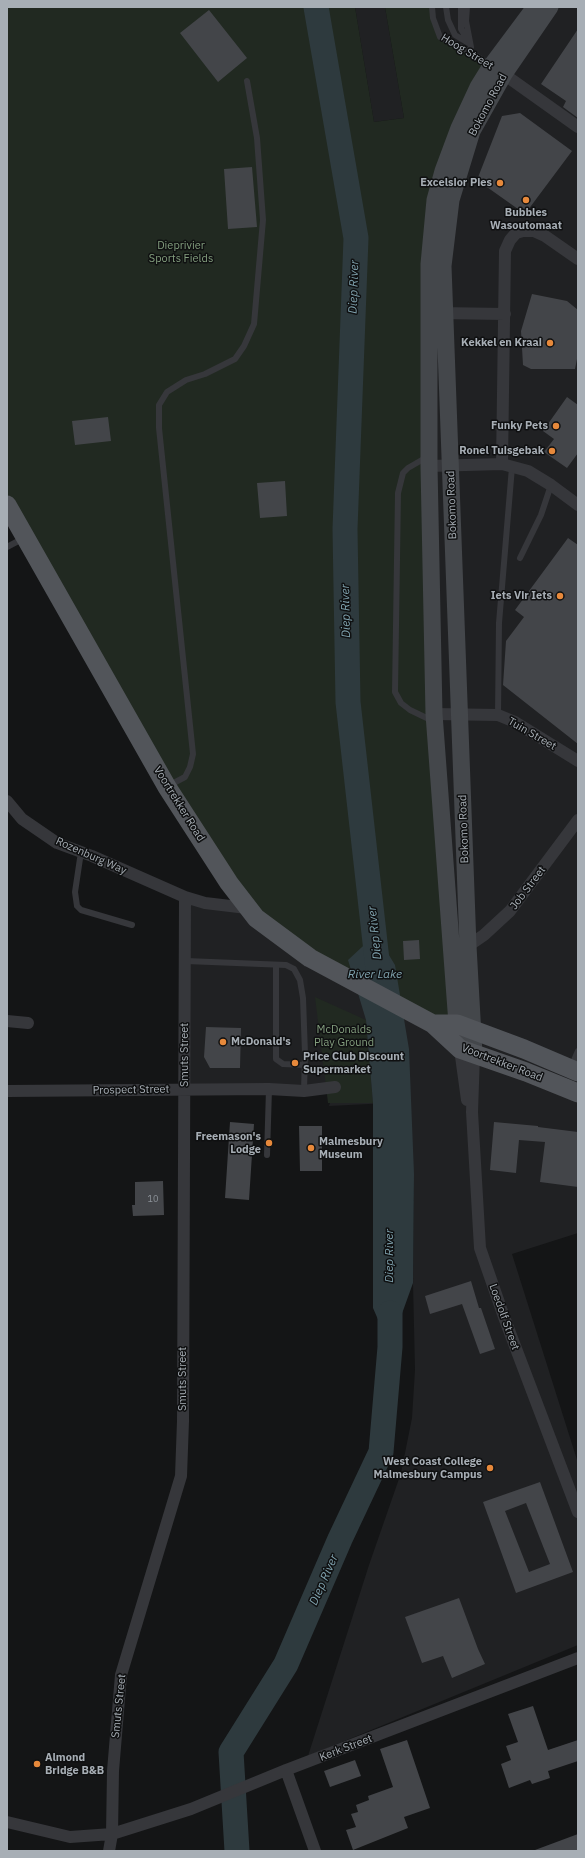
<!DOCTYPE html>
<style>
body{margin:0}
#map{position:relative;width:585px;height:1858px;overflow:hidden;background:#141516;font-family:"IBM Plex Sans",sans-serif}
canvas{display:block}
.frame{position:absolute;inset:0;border:8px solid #a7aeb5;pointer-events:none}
</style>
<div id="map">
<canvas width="585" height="1858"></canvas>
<div class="frame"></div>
</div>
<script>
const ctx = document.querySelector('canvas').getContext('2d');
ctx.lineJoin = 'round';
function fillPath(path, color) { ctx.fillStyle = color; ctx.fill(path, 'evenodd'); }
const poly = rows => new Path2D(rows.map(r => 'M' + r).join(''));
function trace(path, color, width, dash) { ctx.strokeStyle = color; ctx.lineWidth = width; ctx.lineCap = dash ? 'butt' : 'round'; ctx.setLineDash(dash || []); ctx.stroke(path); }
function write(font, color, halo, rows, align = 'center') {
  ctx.font = font + ' "IBM Plex Sans",sans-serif'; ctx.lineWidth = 3; ctx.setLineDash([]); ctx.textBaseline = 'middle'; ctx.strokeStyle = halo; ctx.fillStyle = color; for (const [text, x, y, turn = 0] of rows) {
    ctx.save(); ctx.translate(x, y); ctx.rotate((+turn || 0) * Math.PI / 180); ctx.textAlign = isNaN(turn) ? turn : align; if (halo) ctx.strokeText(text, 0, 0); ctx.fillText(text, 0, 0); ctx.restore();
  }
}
const built = poly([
 [355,7,385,7,404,118,374,122],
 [432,7,578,7,578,1233,512,1254,578,1463,578,1645,308,1756,369,1565,401,1473,412,1418,415,1370,413,1283,414,1174,389,1103,329,1106,335,1087,185,1090,185,897,234,908,429,466,443,39]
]);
const green = poly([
 [7,7,355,7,374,122,404,118,385,7,432,7,437,32,491,66,450,150,429,466,457,1024,433,1024,256,918,7,505],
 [315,997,366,1020,373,1103,328,1103]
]);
const water = poly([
 [376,934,395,965,409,1049,414,1174,413,1283,390,1347,373,1308,373,1103,366,1020,348,960]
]);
const river = poly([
 [316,7,356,238,345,529,348,702,378,969],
 [237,1851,231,1752,286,1664,340,1539,381,1452,390,1347,390,1313]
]);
const building = poly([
 [209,10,247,58,218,82,180,33],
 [578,29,578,118,563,107,566,101,541,84],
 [520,113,572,151,525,214,477,180,502,116],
 [252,167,257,227,228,229,224,169],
 [532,294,567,301,578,310,578,354,575,369,531,369,523,365,521,331],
 [567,397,578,405,578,453,567,468,544,452,554,439,543,431],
 [108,417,111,441,75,445,72,421],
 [285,481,287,516,260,518,257,483],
 [568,538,578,545,578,744,503,685,506,641,524,617,515,610],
 [419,940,420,959,404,960,403,941],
 [206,1027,241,1028,240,1068,210,1068,204,1057],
 [230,1122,254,1124,249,1200,225,1198],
 [494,1122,538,1126,538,1127,578,1132,578,1187,540,1182,545,1142,519,1140,516,1173,490,1170],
 [299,1126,322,1126,322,1171,300,1171],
 [163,1181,164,1215,133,1216,132,1205,135,1205,135,1182],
 [471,1281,479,1308,481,1308,495,1349,480,1354,462,1304,430,1314,425,1296],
 [540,1482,573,1572,516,1593,483,1502],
 [526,1503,550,1564,529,1572,505,1511],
 [459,1598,478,1649,485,1664,452,1678,443,1656,422,1663,405,1617],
 [533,1706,548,1750,578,1740,578,1761,548,1771,550,1778,532,1784,530,1780,509,1788,501,1764,511,1760,506,1746,518,1742,508,1714],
 [407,1740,430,1808,404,1817,408,1828,353,1850,346,1830,356,1827,351,1814,358,1812,356,1805,369,1800,368,1796,393,1787,380,1749],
 [355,1760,361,1776,330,1787,324,1771],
 [578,1834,578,1851,535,1851,535,1850]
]);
const lane = poly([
 [432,7,433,18,440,37,472,53,490,65],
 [446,7,448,20,455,35,470,44],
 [461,7,461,29,468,41],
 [467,7,466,21,471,47],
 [427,457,408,468,403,473,398,493,395,692,401,703,410,710,433,721],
 [7,547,24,538],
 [520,558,541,515,551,485],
 [498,715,499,623,512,467],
 [168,786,185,777,190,767,193,754,159,428,159,405,167,392,186,380,205,374,235,359,244,346,254,324,263,220,257,138,247,81],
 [81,852,75,892,77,906,81,910,132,925],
 [186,961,286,965,294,969,300,980,303,998,305,1054,304,1091],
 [276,965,276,1059,283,1064,305,1065],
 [571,1067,578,1051],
 [267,1155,269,1089]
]);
const street = poly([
 [498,70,578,127],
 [438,313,505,314],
 [502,464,505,251,510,240,516,233,523,231,534,231,545,236,578,259],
 [429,466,502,464,528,471,551,485,578,505],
 [434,714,498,715,515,722,578,761],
 [7,801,22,819,57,843,92,856,185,897,205,903,247,908],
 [468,946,484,935,510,911,578,820],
 [7,1021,28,1023],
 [460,1049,467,1100],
 [474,1054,472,1112,480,1248,504,1317,578,1512],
 [7,1091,269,1089,304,1091,335,1087],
 [286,1770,315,1851],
 [7,1822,70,1837,112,1834,191,1809,286,1770,578,1658],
 [109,1851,112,1834,113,1771,121,1675,181,1476,183,1421,185,897]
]);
const secondary = poly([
 [458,1037,434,714,429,466,429,264,435,200,443,171,459,128,478,87,491,66,535,7],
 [474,1054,468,946,443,266,451,200,472,131,504,74,550,7]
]);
const primary = poly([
 [7,505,167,787,229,883,256,918,310,958,433,1024,460,1049,526,1072,578,1093],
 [433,1024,457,1024,524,1049,578,1072]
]);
const markers = [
 [500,183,4,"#e7893b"],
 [526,200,4,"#e7893b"],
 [550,343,4,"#e7893b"],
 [556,426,4,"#e7893b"],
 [552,451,4,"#e7893b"],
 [560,596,4,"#e7893b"],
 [223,1042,4,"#e7893b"],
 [295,1063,4,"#e7893b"],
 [269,1143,4,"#e7893b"],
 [311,1148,4,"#e7893b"],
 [490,1468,4,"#e7893b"],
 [37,1764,4,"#e7893b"]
];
const numberNames = [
 ["10",153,1199]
];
const streetNames = [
 ["Hoog Street",467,52,31],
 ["Bokomo Road",488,105,-62],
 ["Bokomo Road",452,505,-92],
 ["Tuin Street",532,734,30],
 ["Voortrekker Road",179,804,58],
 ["Bokomo Road",464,829,-92],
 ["Rozenburg Way",91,856,24],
 ["Job Street",528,888,-53],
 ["Smuts Street",185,1055,-90],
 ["Voortrekker Road",502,1063,21],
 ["Prospect Street",131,1090,-1],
 ["Loedolf Street",504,1317,70],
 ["Smuts Street",183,1379,-90],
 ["Smuts Street",119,1706,-84],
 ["Kerk Street",346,1748,-21]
];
const poiNames = [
 ["Excelsior Pies",492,183],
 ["Bubbles",526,213,"center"],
 ["Wasoutomaat",526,226,"center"],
 ["Kekkel en Kraai",542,343],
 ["Funky Pets",548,426],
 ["Ronel Tuisgebak",544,451],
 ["Iets Vir Iets",552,596],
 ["McDonald's",231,1042,"left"],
 ["Price Club Discount",303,1057,"left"],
 ["Supermarket",303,1070,"left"],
 ["Freemason's",261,1137],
 ["Lodge",261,1150],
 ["Malmesbury",319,1142,"left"],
 ["Museum",319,1155,"left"],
 ["West Coast College",482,1462],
 ["Malmesbury Campus",482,1475],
 ["Almond",45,1758,"left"],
 ["Bridge B&B",45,1771,"left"]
];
const parkNames = [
 ["Dieprivier",181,246],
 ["Sports Fields",181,259],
 ["McDonalds",344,1030],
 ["Play Ground",344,1043]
];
const waterNames = [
 ["Diep River",354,287,-88],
 ["Diep River",346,611,-91],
 ["Diep River",375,933,-96],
 ["River Lake",375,975],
 ["Diep River",390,1256,-90],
 ["Diep River",324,1580,-66]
];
fillPath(built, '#202123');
fillPath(green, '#212921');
fillPath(water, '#2e3a3e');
trace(river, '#2e3a3e', 25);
fillPath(building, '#434549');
trace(lane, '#36373b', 6);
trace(street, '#36373b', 12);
trace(secondary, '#44474b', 17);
trace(primary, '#52555a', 19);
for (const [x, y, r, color] of markers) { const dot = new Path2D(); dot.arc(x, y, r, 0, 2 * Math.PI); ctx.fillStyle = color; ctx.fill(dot); trace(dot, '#0f1011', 1.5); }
write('9px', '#8e949a', null, numberNames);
write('11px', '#a7aeb5', '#0f1011', streetNames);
write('bold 11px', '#a7aeb5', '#0f1011', poiNames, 'right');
write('11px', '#849f7f', '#0f1011', parkNames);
write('italic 12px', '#80a3af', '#0f1011', waterNames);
</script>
